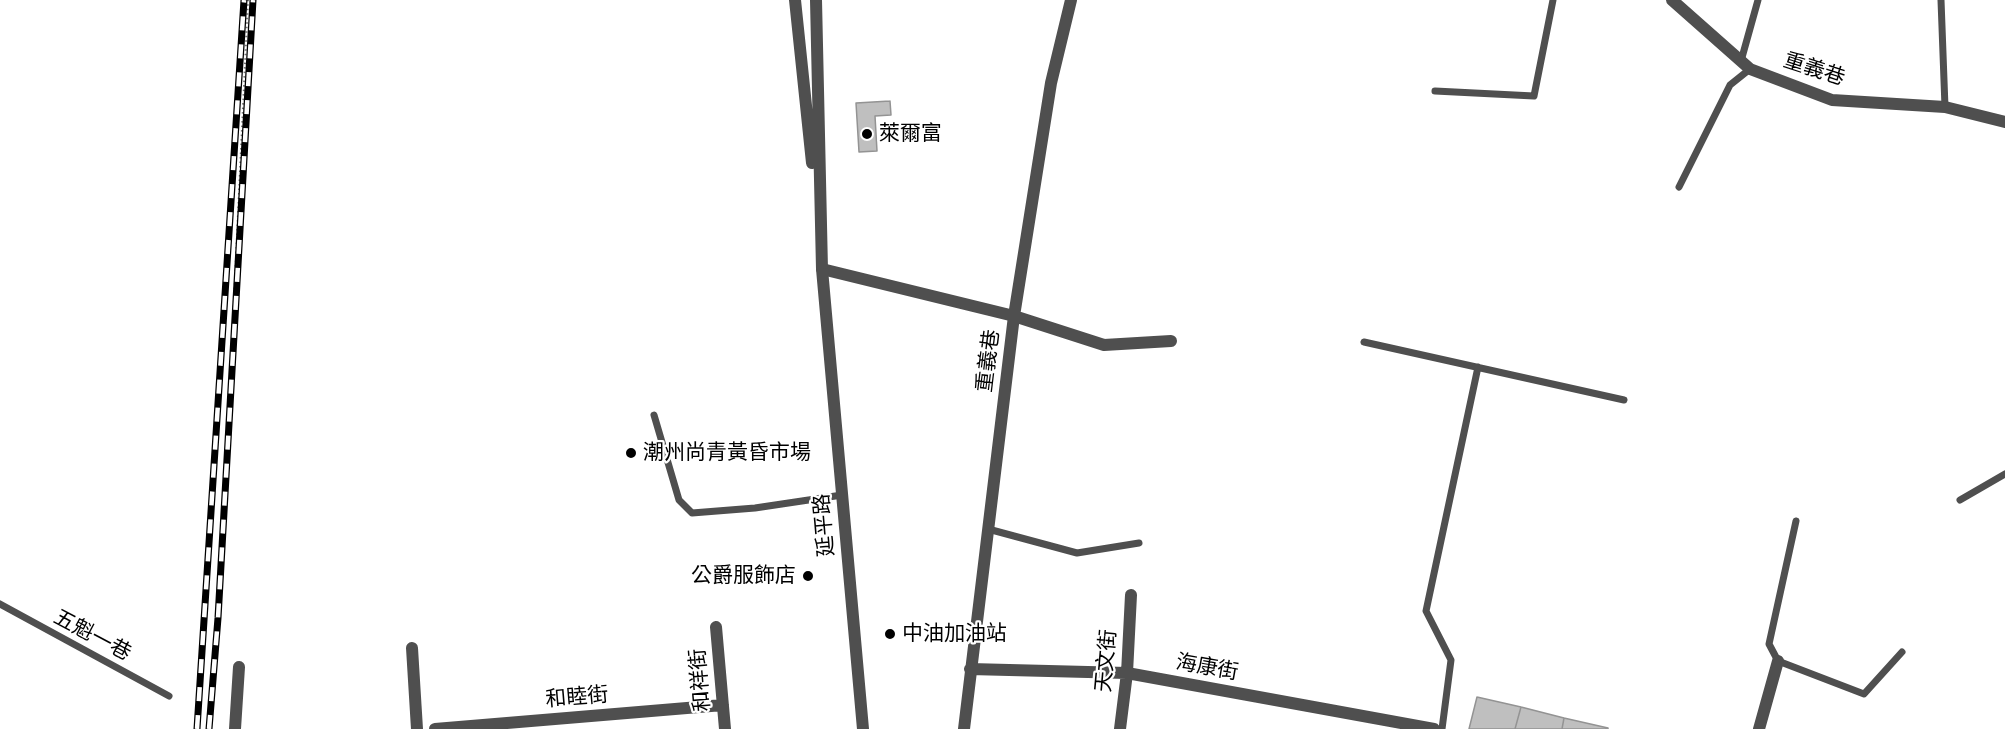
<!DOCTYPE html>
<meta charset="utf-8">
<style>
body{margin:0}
canvas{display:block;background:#fff}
</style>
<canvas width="2005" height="729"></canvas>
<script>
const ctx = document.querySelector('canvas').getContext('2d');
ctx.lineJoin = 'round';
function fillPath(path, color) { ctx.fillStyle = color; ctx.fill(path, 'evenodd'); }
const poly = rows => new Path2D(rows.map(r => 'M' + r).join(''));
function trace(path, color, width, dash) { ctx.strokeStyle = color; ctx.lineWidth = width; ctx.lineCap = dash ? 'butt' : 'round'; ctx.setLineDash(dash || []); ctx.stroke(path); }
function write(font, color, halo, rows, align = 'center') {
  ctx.font = font + ' "Archivo Narrow","Noto Sans TC",sans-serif'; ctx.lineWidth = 4.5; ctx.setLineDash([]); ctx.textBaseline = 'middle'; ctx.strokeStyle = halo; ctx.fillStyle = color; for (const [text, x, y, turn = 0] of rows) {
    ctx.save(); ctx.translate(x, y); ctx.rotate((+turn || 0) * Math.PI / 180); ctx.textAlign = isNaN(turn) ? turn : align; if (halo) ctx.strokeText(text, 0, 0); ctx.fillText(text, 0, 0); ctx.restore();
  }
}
const building = poly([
 [890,101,891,115,875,116,877,151,859,152,856,103,890,101],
 [1477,697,1521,707,1515,729,1469,729,1477,697],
 [1521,707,1564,718,1562,729,1515,729,1521,707],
 [1564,718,1608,728,1608,729,1562,729,1564,718]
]);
const path = poly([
 [208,729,219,622,248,0]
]);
const service = poly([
 [1941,0,1945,107],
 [1741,61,1758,0],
 [1435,91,1534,96,1553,0],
 [1679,187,1730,85,1750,69],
 [1364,342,1624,400],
 [654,415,679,500,692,513,755,508,842,495],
 [1960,500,2005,474],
 [1796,521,1769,644,1778,661,1864,694,1902,652],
 [988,529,1077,553,1139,543],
 [0,604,169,696],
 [1442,729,1451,660,1426,611,1478,367]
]);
const minor = poly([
 [1672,0,1750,69,1832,100,1945,107,2005,122],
 [822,269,1014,316,1104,345,1171,341],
 [716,627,725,729],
 [412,648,417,729],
 [970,669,1127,673,1434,729],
 [235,729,239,667],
 [435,729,723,705],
 [964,729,1014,316,1051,83,1071,0],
 [1120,729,1127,673,1131,595],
 [1759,729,1778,661]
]);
const tertiary = poly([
 [795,0,812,163],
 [816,0,822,269,863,729]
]);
const rail = poly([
 [197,729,244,0],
 [209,729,218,618,253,0]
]);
const markers = [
 [867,134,6,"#000"],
 [631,453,6,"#000"],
 [808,576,6,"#000"],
 [890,634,6,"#000"]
];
const streetNames = [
 ["重義巷",1814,70,18],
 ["重義巷",989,361,-83],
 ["延平路",825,525,-95],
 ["五魁一巷",92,636,28],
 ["天文街",1107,661,-85],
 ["海康街",1207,668,10],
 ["和祥街",701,680,-95],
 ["和睦街",577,698,-5]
];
const poiNames = [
 ["萊爾富",879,134],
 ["潮州尚青黃昏市場",643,453],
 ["公爵服飾店",796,576,"right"],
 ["中油加油站",902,634]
];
fillPath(building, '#bfbfbf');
trace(building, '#939393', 1.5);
trace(path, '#717171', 2, [1.5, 3]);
trace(service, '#4f4f4f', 7);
trace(minor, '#4f4f4f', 12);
trace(tertiary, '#4f4f4f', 12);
trace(rail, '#000', 7);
trace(rail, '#fff', 4.5, [14]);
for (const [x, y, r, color] of markers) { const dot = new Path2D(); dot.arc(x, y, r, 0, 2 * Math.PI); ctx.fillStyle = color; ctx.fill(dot); trace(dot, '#fff', 2); }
write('21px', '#000', '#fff', streetNames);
write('21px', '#000', '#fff', poiNames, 'left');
</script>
